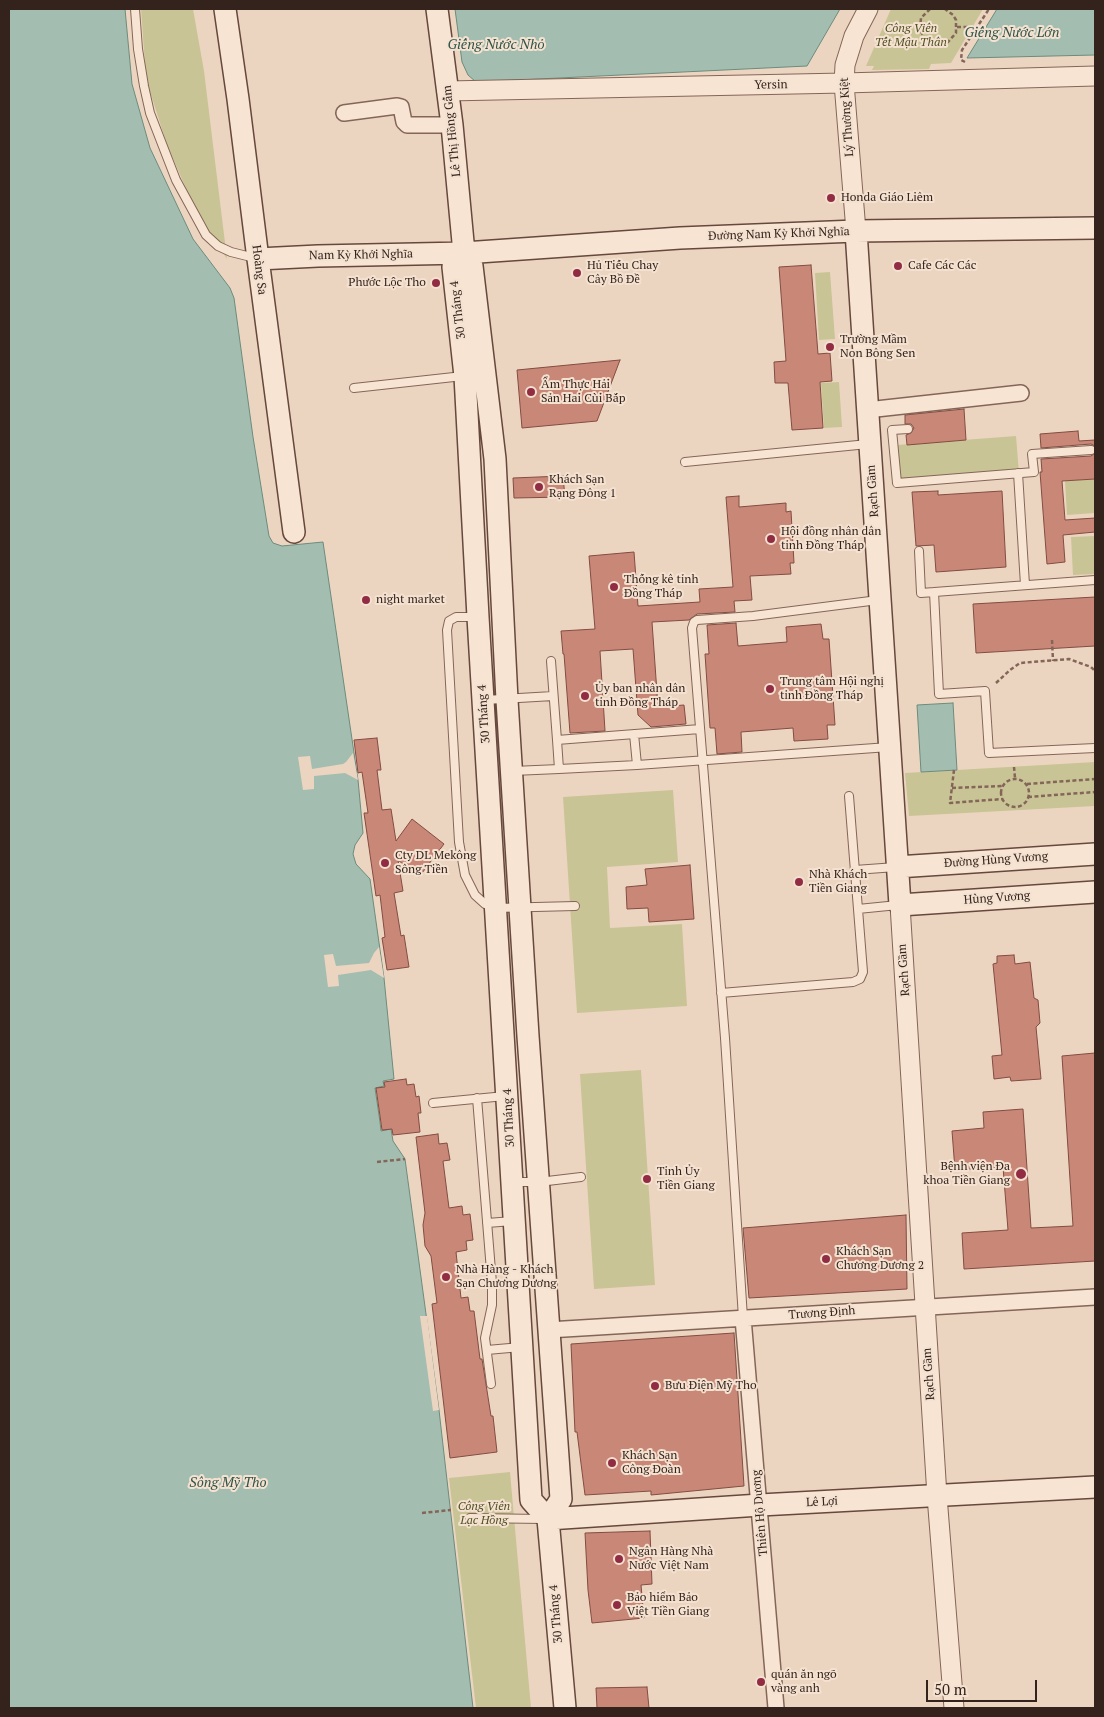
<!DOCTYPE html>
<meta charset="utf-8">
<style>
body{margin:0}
#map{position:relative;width:1104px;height:1717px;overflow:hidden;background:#ecd5c0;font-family:"PT Serif",serif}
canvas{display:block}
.frame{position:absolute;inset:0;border:10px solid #34231d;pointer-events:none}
.scale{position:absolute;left:926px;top:1680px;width:111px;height:22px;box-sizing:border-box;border:2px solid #34231d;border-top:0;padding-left:6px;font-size:15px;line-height:18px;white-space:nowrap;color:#34231d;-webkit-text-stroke:4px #f4e1d0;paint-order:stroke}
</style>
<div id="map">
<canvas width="1104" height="1717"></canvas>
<div class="frame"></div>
<div class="scale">50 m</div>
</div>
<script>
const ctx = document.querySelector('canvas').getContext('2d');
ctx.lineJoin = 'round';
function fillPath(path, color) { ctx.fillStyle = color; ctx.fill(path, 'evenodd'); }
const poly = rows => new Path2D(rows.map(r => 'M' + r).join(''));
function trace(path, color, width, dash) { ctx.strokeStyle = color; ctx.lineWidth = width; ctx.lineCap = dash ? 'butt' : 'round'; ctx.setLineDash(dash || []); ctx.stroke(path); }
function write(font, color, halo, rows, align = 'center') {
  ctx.font = font + ' "PT Serif",serif'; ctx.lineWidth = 4; ctx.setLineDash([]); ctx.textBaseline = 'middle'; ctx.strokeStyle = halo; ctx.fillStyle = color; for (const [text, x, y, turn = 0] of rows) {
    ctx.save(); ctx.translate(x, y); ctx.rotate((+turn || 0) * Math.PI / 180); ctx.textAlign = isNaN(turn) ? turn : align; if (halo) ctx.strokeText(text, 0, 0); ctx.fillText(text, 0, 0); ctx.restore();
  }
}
const green = poly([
 [141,9,193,9,204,71,227,259,196,211,167,145,146,79],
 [891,9,983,9,951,63,931,64,929,69,872,70,874,66,866,66],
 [830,272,835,339,819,340,815,273],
 [839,382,842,427,824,428,821,383],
 [1016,436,1019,473,900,482,897,445],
 [1095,479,1095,513,1067,515,1065,481],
 [1095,536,1095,574,1073,575,1071,537],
 [1095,762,1095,806,909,816,905,773],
 [673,790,678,862,607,867,610,928,682,924,687,1006,577,1013,563,797],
 [641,1070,655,1285,594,1289,580,1074],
 [510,1472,531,1708,476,1708,449,1478]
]);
const water = poly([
 [9,9,125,9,132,84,150,148,193,239,230,288,234,298,253,437,269,536,273,543,282,546,323,542,358,780,363,833,355,845,353,854,356,864,370,879,384,978,394,1079,383,1081,384,1086,375,1088,380,1122,381,1131,391,1129,393,1141,405,1159,439,1410,473,1708,9,1708,9,9],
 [455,9,840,9,807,66,476,82,468,75,462,62,455,9],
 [997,9,1095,9,1095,55,967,58,997,9],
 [953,703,957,770,921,772,917,705,953,703]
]);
const pier = poly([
 [353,753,358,780,345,773,314,776,314,789,303,790,298,757,310,756,312,769,343,764,346,762],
 [379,947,384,978,371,970,338,975,339,986,328,987,324,955,333,954,336,966,369,963,374,953],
 [420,1316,427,1316,439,1410,433,1411]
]);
const building = poly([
 [811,265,818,354,830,353,832,381,820,382,823,428,792,430,788,383,775,383,774,362,786,361,779,267,811,265],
 [620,360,597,421,522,428,517,370,620,360],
 [964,409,966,440,907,445,906,435,911,433,914,428,911,424,905,424,905,415,964,409],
 [1078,431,1079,441,1095,440,1095,446,1091,444,1041,448,1040,434,1078,431],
 [1095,453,1095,479,1062,481,1065,520,1095,518,1095,532,1063,535,1065,562,1047,564,1040,472,1042,472,1041,459,1091,456,1095,453],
 [563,476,565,497,514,498,513,478,563,476],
 [938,491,938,495,1002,491,1006,567,936,572,934,545,916,546,912,492,938,491],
 [739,496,739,507,786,503,786,512,791,511,794,563,790,563,791,574,750,576,752,600,734,601,735,612,697,614,689,620,652,622,658,707,684,705,686,724,651,727,638,715,633,649,600,651,605,731,570,733,564,654,563,654,561,631,595,629,589,556,634,552,638,606,700,602,699,589,733,587,726,497,739,496],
 [1095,597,1095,646,976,653,973,604,1095,597],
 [736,623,738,646,787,642,786,627,821,624,823,639,829,639,835,725,827,725,828,739,794,741,793,728,741,732,742,752,717,754,715,728,710,728,705,654,709,654,707,625,736,623],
 [377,738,381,770,377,770,382,810,391,809,396,841,412,819,444,844,419,877,398,860,403,891,394,893,401,936,404,935,409,967,387,970,382,938,385,937,380,895,376,896,364,813,368,813,362,772,358,773,354,740,377,738],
 [690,865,694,919,649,922,648,908,627,909,626,887,647,885,645,869,690,865],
 [1014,955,1015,964,1030,962,1034,998,1038,1000,1040,1023,1036,1027,1041,1079,1011,1081,1010,1077,994,1079,992,1056,1002,1055,993,964,997,963,997,956,1014,955],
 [1095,1053,1095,1261,964,1269,962,1233,1008,1230,1003,1167,955,1170,952,1131,984,1128,983,1112,1023,1109,1031,1228,1073,1226,1062,1056,1095,1053],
 [406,1079,407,1085,414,1084,416,1097,419,1096,421,1113,418,1113,420,1132,393,1135,392,1129,382,1130,376,1088,385,1087,384,1082,406,1079],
 [438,1134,439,1144,447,1143,450,1160,443,1161,449,1208,462,1206,463,1215,470,1214,473,1240,466,1241,467,1250,456,1252,461,1298,468,1297,470,1311,474,1311,480,1359,482,1359,491,1416,493,1416,497,1452,450,1458,432,1304,437,1303,431,1256,425,1246,423,1225,425,1213,416,1137,438,1134],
 [906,1215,907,1289,749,1298,743,1228,906,1215],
 [734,1333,744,1486,651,1495,651,1491,585,1495,577,1432,575,1432,571,1344,734,1333],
 [650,1531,652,1584,641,1585,644,1618,592,1623,588,1590,585,1533,650,1531],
 [647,1687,649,1708,597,1708,596,1688,647,1687]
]);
const path = poly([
 [930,9,921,18,920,30,926,40,937,45,948,42,956,33,956,20,953,15,945,9],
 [957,27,977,27],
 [965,62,961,60,962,50,989,9],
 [1052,640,1053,661],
 [996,683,1010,670,1020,663,1069,659,1091,667,1095,671],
 [1014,767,1015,778],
 [954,770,950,803,1003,799],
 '1001 793a14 14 0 1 1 28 0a14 14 0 1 1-28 0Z',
 [1027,784,1095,779],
 [952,788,1003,786],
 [1028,797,1095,792],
 [377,1162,405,1159],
 [422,1513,451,1510]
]);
const service = poly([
 [135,9,138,49,144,86,150,113,176,180,206,235,218,246,231,252,255,258],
 [354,388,463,376],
 [908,429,892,430,897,483,1034,472,1032,454,1091,450],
 [685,462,868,444],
 [1018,473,1025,585],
 [919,551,921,593,1095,580],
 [934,592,939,694,985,691,989,753,1095,748],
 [477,617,456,617,449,621,447,630,459,842,465,875,475,895,485,904,496,908,575,906],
 [551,661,557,740,700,729],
 [485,700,553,696],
 [634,734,637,765],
 [557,740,559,769,637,765,889,747],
 [513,771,559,769],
 [855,870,896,867],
 [858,909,898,905],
 [721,993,853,982,860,979,863,972,849,796],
 [477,1098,492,1283,492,1305,485,1338,491,1384],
 [433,1103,505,1096],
 [513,1182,539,1182,581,1177],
 [487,1223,513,1221],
 [743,1318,725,1038,692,628,694,622,697,620,753,616,878,600],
 [487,1350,521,1347],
 [470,1518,543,1519]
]);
const minor = poly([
 [344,113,397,106,401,107,404,122,407,125,452,125],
 [867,410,1021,393],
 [743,1318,776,1708],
 [548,1330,1095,1297]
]);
const tertiary = poly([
 [447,91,844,83,1095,76],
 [856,231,844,83,845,65,854,36,868,9],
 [900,905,937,1496,954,1708]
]);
const secondary = poly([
 [225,9,238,99,258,259,294,532],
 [437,9,452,125,464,253,472,266,495,459,507,700,528,1036,561,1499,548,1519],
 [856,231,900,905,1095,892],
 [464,253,453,267,465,376,478,617,531,1500,548,1519,565,1708],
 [258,259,318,256,464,253,680,238,856,231,1095,228],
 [897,867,1095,854],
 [548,1519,760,1505,1095,1487]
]);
const markers = [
 [831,198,5,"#912c43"],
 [898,266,5,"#912c43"],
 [577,273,5,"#912c43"],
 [436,283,5,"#912c43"],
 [830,347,5,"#912c43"],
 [531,392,5,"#912c43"],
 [539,487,5,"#912c43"],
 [771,539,5,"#912c43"],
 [614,587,5,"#912c43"],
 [366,600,5,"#912c43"],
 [770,689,5,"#912c43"],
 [585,696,5,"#912c43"],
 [385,863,5,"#912c43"],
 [799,882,5,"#912c43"],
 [1021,1174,6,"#912c43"],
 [647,1179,5,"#912c43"],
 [826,1259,5,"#912c43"],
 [446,1277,5,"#912c43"],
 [655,1386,5,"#912c43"],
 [612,1463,5,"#912c43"],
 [619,1559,5,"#912c43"],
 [617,1605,5,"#912c43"],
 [761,1682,5,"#912c43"]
];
const parkNames = [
 ["Công Viên",911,29],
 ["Tết Mậu Thân",911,43],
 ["Công Viên",484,1507],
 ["Lạc Hồng",484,1521]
];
const streetNames = [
 ["Yersin",771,85,-1],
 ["Lý Thường Kiệt",847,117,-94],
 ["Lê Thị Hồng Gấm",452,131,-96],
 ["Đường Nam Kỳ Khởi Nghĩa",779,234,-2],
 ["Nam Kỳ Khởi Nghĩa",361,255,-1],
 ["Hoàng Sa",259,270,83],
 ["30 Tháng 4",458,310,-97],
 ["Rạch Gầm",873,491,-94],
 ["30 Tháng 4",484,714,-94],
 ["Đường Hùng Vương",996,860,-4],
 ["Hùng Vương",997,898,-4],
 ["Rạch Gầm",904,970,-94],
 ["30 Tháng 4",509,1118,-93],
 ["Trương Định",822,1313,-4],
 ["Rạch Gầm",929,1374,-94],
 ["Lê Lợi",822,1502,-3],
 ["Thiên Hộ Dương",760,1513,-95],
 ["30 Tháng 4",556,1614,-95]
];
const poiNames = [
 ["Honda Giáo Liêm",841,198],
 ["Hủ Tiếu Chay",587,266],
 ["Cây Bồ Đề",587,280],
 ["Cafe Các Các",908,266],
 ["Phước Lộc Tho",426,283,"right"],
 ["Trường Mầm",840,340],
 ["Non Bông Sen",840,354],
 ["Ẩm Thực Hải",541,385],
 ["Sản Hai Cùi Bắp",541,399],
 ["Khách Sạn",549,480],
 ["Rạng Đông 1",549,494],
 ["Hội đồng nhân dân",781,532],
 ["tỉnh Đồng Tháp",781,546],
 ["Thống kê tỉnh",624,580],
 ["Đồng Tháp",624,594],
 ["night market",376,600],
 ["Trung tâm Hội nghị",780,682],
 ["tỉnh Đồng Tháp",780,696],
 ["Ủy ban nhân dân",595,689],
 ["tỉnh Đồng Tháp",595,703],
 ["Cty DL Mekông",395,856],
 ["Sông Tiền",395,870],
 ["Nhà Khách",809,875],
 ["Tiền Giang",809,889],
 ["Bệnh viện Đa",1010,1167,"right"],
 ["khoa Tiền Giang",1010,1181,"right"],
 ["Tỉnh Ủy",657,1172],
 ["Tiền Giang",657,1186],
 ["Khách Sạn",836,1252],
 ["Chương Dương 2",836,1266],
 ["Nhà Hàng - Khách",456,1270],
 ["Sạn Chương Dương",456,1284],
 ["Bưu Điện Mỹ Tho",665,1386],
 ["Khách Sạn",622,1456],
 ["Công Đoàn",622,1470],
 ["Ngân Hàng Nhà",629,1552],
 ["Nước Việt Nam",629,1566],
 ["Bảo hiểm Bảo",627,1598],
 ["Việt Tiền Giang",627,1612],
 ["quán ăn ngõ",771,1675],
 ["vàng anh",771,1689]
];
const waterNames = [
 ["Giếng Nước Lớn",1012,33],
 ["Giếng Nước Nhỏ",496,45],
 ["Sông Mỹ Tho",228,1483]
];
fillPath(green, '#c9c495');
fillPath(water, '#a3beb0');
trace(water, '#6b8b7c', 1);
fillPath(pier, '#ecd5c0');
fillPath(building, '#c98778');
trace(building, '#824c40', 1);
trace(service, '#846659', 10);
trace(minor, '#846659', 18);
trace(tertiary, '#846659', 21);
trace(secondary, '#66483c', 24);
trace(path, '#846659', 2.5, [4, 2.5]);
trace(service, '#f7e4d3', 8);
trace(minor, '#f7e4d3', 15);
trace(tertiary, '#f7e4d3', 19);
trace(secondary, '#f7e4d3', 21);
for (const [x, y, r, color] of markers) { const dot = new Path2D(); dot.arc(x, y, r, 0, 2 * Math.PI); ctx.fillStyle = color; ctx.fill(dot); trace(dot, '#f4e1d0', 2); }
write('italic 12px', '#4f5024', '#f4e1d0', parkNames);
write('12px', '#34231d', '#f4e1d0', streetNames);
write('12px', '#34231d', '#f4e1d0', poiNames, 'left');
write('italic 14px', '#2d5448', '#f4e1d0', waterNames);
</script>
